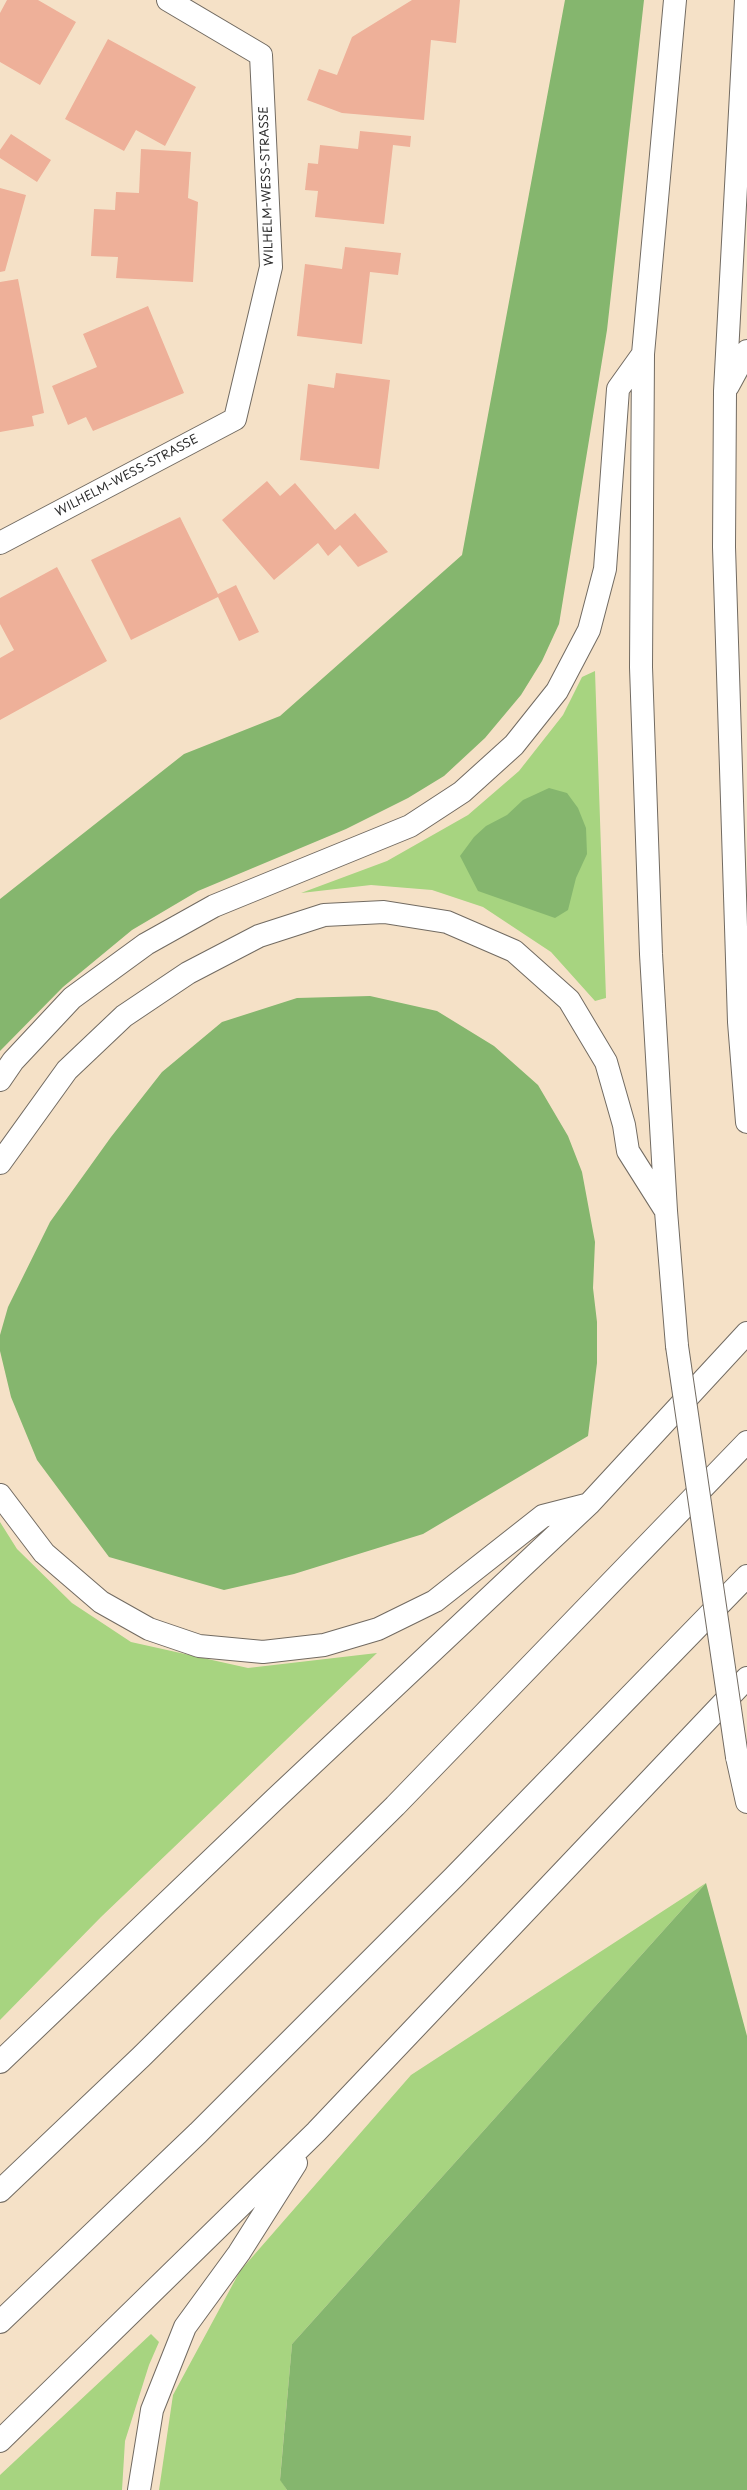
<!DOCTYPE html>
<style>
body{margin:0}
canvas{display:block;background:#f5e1c7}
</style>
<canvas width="747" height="2490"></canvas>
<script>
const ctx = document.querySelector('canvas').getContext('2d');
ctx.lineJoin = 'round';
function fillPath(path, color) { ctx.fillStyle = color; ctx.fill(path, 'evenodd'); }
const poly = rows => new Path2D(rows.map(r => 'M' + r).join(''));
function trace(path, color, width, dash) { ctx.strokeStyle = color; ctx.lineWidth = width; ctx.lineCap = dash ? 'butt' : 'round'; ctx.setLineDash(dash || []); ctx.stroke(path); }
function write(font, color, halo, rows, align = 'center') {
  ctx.font = font + ' "Playpen Sans",sans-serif'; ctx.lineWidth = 3; ctx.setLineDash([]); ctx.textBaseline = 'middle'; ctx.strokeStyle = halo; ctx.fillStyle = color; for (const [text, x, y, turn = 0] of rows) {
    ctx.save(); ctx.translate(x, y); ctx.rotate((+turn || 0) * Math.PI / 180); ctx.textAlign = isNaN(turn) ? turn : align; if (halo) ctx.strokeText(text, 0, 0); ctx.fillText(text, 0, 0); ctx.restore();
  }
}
const green = poly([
 [595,671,606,998,595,1001,551,952,483,907,432,890,371,885,301,893,387,861,468,815,519,771,563,715,582,677],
 [0,1522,17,1549,72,1603,131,1642,248,1668,377,1653,101,1917,0,2020],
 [706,1883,292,2344,280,2479,287,2490,159,2490,173,2395,240,2271,411,2075],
 [151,2334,159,2342,149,2365,125,2441,122,2490,0,2490,0,2475]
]);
const forest = poly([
 [565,0,644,0,607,330,559,624,542,661,521,695,485,738,444,776,408,798,346,829,198,891,132,930,63,987,0,1051,0,899,184,754,280,716,462,555],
 [549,788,567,793,578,808,586,828,587,854,576,878,568,910,555,918,478,891,460,856,474,837,486,826,507,815,523,800],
 [370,996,437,1011,494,1046,538,1085,568,1136,582,1172,595,1242,593,1288,597,1322,597,1363,588,1436,423,1534,294,1574,224,1590,109,1557,37,1460,11,1397,0,1351,0,1335,8,1307,50,1222,111,1137,162,1072,222,1022,297,998],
 [706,1883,747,2036,747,2490,287,2490,280,2480,292,2344]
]);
const building = poly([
 [7,0,38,0,76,22,40,85,0,62,0,13],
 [412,0,460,0,456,43,431,40,424,120,342,113,307,100,319,69,337,75,352,37],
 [108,39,196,87,165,146,136,130,124,151,65,119],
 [360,131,411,136,410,147,393,145,384,224,315,217,318,191,305,190,308,163,318,164,320,145,358,149],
 [11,134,51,160,37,182,0,158,0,150],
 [141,149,191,152,188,198,198,202,193,282,116,278,118,257,91,256,94,209,115,210,116,192,139,193],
 [0,188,26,195,5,271,0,272],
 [345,247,401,253,398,275,370,272,362,344,297,336,305,264,342,269],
 [18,279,44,413,32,416,34,426,0,432,0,282],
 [148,306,184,393,93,431,86,417,68,425,52,386,97,367,83,334],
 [336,373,390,380,379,469,300,460,308,384,334,388],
 [267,481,280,496,295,483,335,530,355,513,388,552,358,567,340,545,328,556,318,543,274,580,222,520],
 [180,517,218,594,236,585,259,632,239,641,218,597,131,640,91,560],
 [57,567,107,661,0,720,0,658,14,650,0,624,0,598]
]);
const minor = poly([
 [0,543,235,419,271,267,261,55,168,0]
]);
const highway = poly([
 [675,0,643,354,641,667,651,954,666,1211,677,1346],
 [746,0,725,391,724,547,739,1022,747,1122],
 [728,386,747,351],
 [0,1080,13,1061,72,998,146,944,214,906,410,826,462,792,514,745,557,691,589,630,605,569,618,389,643,354],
 [0,1163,67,1070,124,1016,188,973,259,936,324,915,384,912,447,922,514,951,569,1000,606,1062,624,1125,628,1151,664,1208],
 [0,1495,44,1553,101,1602,149,1629,199,1646,263,1652,324,1645,378,1629,435,1601,543,1516,586,1505],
 [737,1757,747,1802],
 [0,2062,275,1799,589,1504,747,1333],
 [0,2191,141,2057,395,1806,747,1442],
 [0,2322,198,2133,454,1877,747,1576],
 [0,2441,316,2132,747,1678],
 [139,2490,152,2410,185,2327,239,2253,296,2163]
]);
const highwayBridge = poly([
 [677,1346,737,1757]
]);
const streetNames = [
 ["WILHELM-WESS-STRASSE",267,186,-92],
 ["WILHELM-WESS-STRASSE",127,476,-28]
];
fillPath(green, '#a7d480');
fillPath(forest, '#85b66e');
fillPath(building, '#eeb099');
trace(minor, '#726b62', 24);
trace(highway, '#726b62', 24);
trace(minor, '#fff', 22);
trace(highway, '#fff', 22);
trace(highwayBridge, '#726b62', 24, []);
trace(highwayBridge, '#fff', 22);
write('12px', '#2b2b2b', '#fff', streetNames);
</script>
